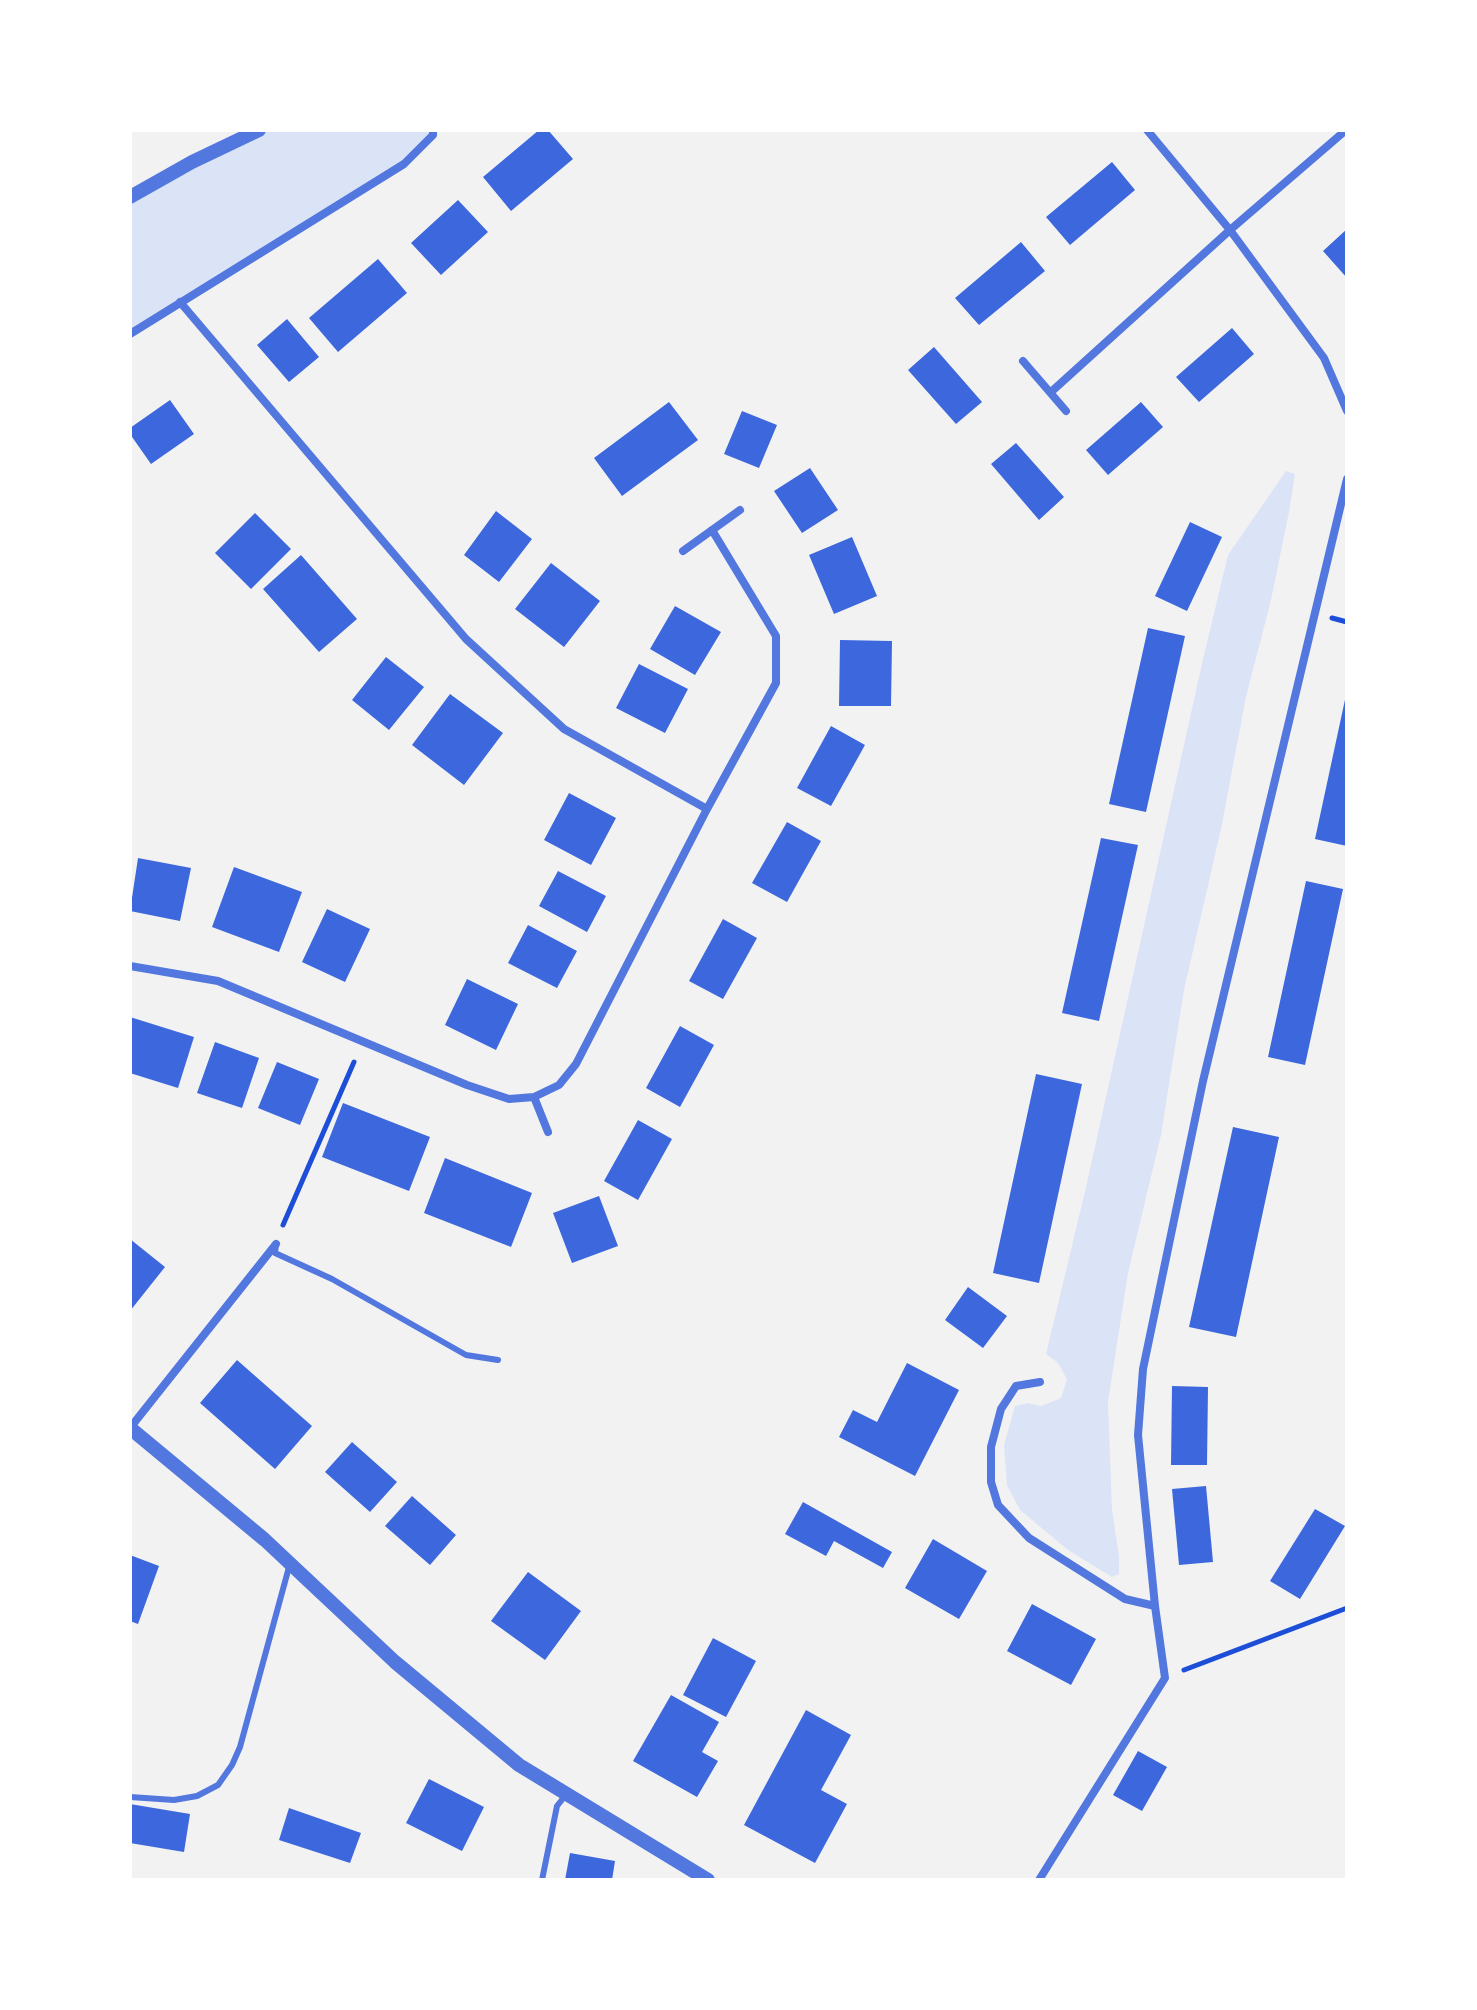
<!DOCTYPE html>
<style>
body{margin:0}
#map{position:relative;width:1477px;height:2010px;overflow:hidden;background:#f2f2f2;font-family:Literata,serif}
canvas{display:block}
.frame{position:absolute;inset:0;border:132px solid #fff;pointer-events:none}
</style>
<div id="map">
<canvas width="1477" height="2010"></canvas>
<div class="frame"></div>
</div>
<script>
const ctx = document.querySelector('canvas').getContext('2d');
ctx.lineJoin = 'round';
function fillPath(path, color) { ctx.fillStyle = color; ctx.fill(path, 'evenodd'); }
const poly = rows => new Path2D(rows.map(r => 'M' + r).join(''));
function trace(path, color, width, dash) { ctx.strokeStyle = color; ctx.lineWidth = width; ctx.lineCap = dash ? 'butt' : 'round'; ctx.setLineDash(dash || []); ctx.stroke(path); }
const green = poly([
 [259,130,433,130,404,164,130,334,130,197],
 [1286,471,1295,474,1289,512,1271,600,1246,697,1221,829,1184,990,1161,1135,1128,1273,1108,1402,1112,1510,1119,1556,1119,1574,1112,1577,1068,1550,1020,1510,1007,1485,1004,1445,1015,1406,1028,1403,1041,1406,1061,1398,1067,1379,1058,1363,1046,1354,1086,1187,1203,659,1228,555]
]);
const building = poly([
 [539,130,548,130,573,159,511,211,483,177],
 [1112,162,1135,190,1070,245,1046,217],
 [458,200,488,232,441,275,411,243],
 [1347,229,1347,278,1323,251],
 [1021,242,1045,271,979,325,955,298],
 [378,259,407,293,338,352,309,318],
 [287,319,319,357,289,382,257,345],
 [1232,328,1254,354,1199,402,1176,377],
 [934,347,982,402,956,424,908,370],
 [170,400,194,434,151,464,130,434,130,428],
 [669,402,698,440,622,496,594,458],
 [1141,402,1163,427,1108,475,1086,450],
 [742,411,777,425,759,468,724,454],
 [1016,443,1064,497,1039,520,991,464],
 [810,468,838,510,802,533,774,491],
 [496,511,532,539,499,582,464,555],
 [255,513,291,549,251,589,215,553],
 [1190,522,1222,537,1187,611,1155,596],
 [852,537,877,596,834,614,809,555],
 [301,555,357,619,319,652,263,589],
 [551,563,600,601,564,647,515,609],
 [675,606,721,632,695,675,650,649],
 [1148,628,1185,636,1146,812,1109,804],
 [840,640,892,641,891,706,839,706],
 [386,657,424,687,389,730,352,700],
 [639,664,688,689,665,733,616,708],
 [450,694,503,733,464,785,412,745],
 [1346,695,1347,695,1347,846,1315,839],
 [831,726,865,745,831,806,797,788],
 [569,793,616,818,591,865,544,840],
 [787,822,821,841,787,902,752,883],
 [1101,838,1138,845,1099,1021,1062,1013],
 [138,858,191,868,180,921,130,911],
 [234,867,302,892,279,952,212,927],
 [558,871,606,896,587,932,539,906],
 [1306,881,1343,889,1305,1065,1268,1057],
 [327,909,370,929,345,982,302,962],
 [723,919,757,938,723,999,689,981],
 [528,925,577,951,557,988,508,963],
 [467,979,518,1004,496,1050,445,1025],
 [130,1017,194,1037,178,1088,130,1073],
 [680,1026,714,1045,680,1107,646,1088],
 [215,1042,259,1058,242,1108,197,1093],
 [277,1062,319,1079,300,1125,258,1108],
 [1036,1074,1082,1084,1039,1283,993,1273],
 [343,1103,430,1137,409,1191,322,1157],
 [638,1120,672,1139,638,1200,604,1181],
 [1233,1127,1279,1137,1236,1337,1189,1327],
 [445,1158,532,1193,511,1247,424,1213],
 [599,1196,618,1246,572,1263,553,1213],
 [130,1239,165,1267,130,1311],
 [968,1287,1007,1316,983,1348,945,1320],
 [237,1360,312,1426,275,1469,200,1403],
 [907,1363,959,1390,915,1476,839,1437,853,1410,877,1422],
 [1172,1386,1208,1387,1207,1465,1171,1465],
 [352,1442,397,1482,370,1512,325,1472],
 [1206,1486,1213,1562,1179,1565,1172,1489],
 [412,1496,456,1535,430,1565,385,1526],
 [803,1502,892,1552,883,1568,834,1541,826,1556,785,1534],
 [1315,1509,1345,1526,1300,1599,1270,1581],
 [933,1539,987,1571,959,1619,905,1588],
 [130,1555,159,1566,138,1624,130,1621],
 [528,1572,581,1611,545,1660,491,1621],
 [1032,1604,1096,1639,1071,1685,1007,1651],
 [713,1638,756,1661,726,1717,683,1695],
 [671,1695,719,1722,702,1752,718,1761,697,1797,633,1761],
 [806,1710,851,1735,821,1790,847,1804,815,1863,744,1825],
 [1138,1751,1167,1767,1142,1811,1113,1795],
 [429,1779,484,1807,462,1851,406,1823],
 [130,1804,190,1814,184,1852,130,1843],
 [289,1808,361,1833,350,1863,279,1840],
 [570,1853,615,1861,612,1880,565,1880]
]);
const path = poly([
 [1332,618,1347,622],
 [283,1225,354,1062],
 [1184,1670,1347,1608]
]);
const service = poly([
 [276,1244,275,1253,332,1279,466,1355,498,1360],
 [130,1797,174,1800,197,1796,218,1785,232,1765,240,1747,289,1567],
 [542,1880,557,1806,565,1796]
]);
const minor = poly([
 [1147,130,1230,230,1324,358,1347,411],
 [180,302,466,639,564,729,707,809],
 [130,334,404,164,433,135,433,130],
 [1023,361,1066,411],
 [1051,392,1230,230,1346,130],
 [683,551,740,510],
 [130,966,218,981,467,1085,509,1099,534,1097,559,1085,576,1064,707,809,776,683,776,636,712,530],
 [534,1097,548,1132],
 [1040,1382,1016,1386,1001,1409,991,1447,991,1482,998,1505,1029,1538,1125,1599,1155,1606],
 [130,1428,276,1244],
 [1039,1880,1165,1678,1155,1606,1138,1435,1143,1369,1203,1081,1347,479]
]);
const tertiary = poly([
 [130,197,192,162,259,130],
 [130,1428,265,1540,395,1662,519,1765,708,1880]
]);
fillPath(green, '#dbe4f7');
fillPath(building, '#3d67dc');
trace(path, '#1d4ed8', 5);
trace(service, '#5277de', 6);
trace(minor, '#5277de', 8);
trace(tertiary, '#5277de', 14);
</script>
